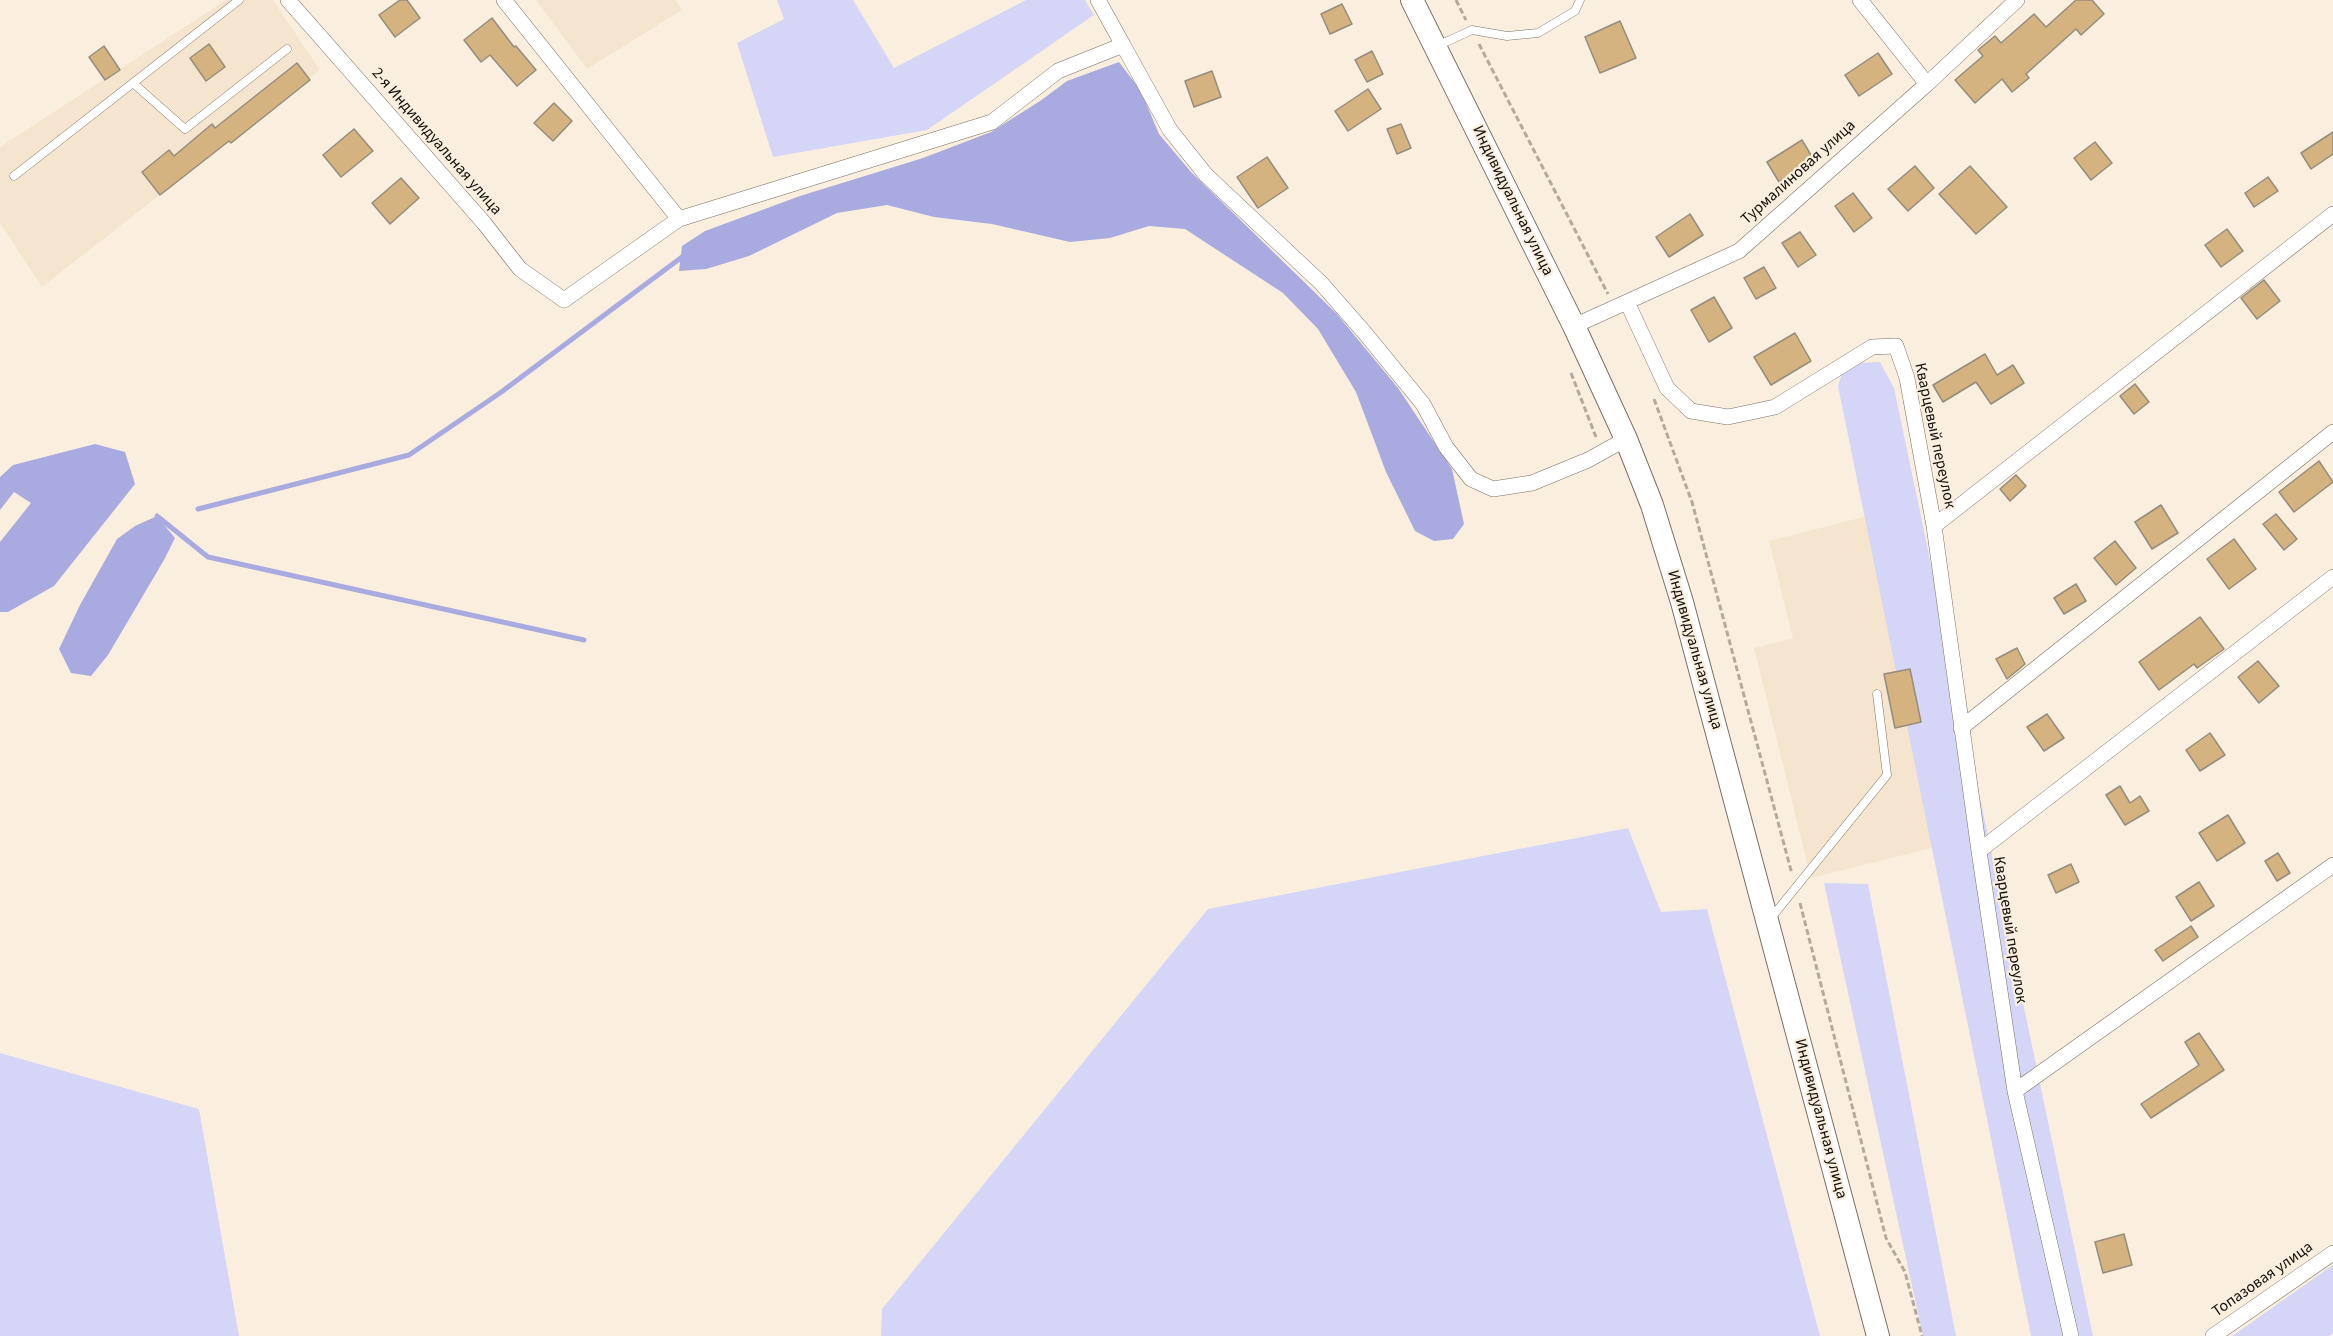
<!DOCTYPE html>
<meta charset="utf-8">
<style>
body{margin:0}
canvas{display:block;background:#faefdf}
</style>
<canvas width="2333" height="1336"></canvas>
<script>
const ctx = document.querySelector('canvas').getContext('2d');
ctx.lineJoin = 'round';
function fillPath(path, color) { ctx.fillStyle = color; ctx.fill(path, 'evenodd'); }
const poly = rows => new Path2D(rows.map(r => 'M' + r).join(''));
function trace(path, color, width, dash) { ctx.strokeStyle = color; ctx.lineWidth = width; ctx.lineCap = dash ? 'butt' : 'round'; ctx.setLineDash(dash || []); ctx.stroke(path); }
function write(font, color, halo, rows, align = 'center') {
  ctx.font = font + ' "Source Sans 3",sans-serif'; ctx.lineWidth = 4.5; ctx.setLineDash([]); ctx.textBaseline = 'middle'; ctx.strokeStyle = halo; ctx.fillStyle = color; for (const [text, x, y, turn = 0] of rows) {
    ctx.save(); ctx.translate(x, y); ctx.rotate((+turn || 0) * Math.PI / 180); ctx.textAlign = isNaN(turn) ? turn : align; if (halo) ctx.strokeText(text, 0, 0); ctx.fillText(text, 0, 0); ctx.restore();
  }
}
const built = poly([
 [226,0,273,0,320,70,42,287,0,223,0,147],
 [536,0,676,0,682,10,587,69],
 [1879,513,1960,841,1811,878,1754,648,1793,638,1769,541]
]);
const green = poly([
 [777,0,853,0,894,68,1026,0,1085,0,1094,15,927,130,773,157,737,43,784,19],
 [1880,362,1894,388,2093,1336,2031,1336,1838,386,1842,373,1859,363],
 [1628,828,1661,912,1707,909,1820,1336,881,1336,882,1309,1208,909],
 [1824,883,1868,884,1956,1336,1923,1336],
 [0,1053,199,1109,239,1336,0,1336],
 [2333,1265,2333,1333,2329,1336,2232,1336]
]);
const water = poly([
 [1119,62,1141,91,1159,134,1191,172,1336,313,1398,388,1452,469,1464,524,1453,539,1434,541,1415,531,1386,472,1356,392,1318,329,1283,293,1185,229,1149,226,1110,238,1070,242,992,224,934,217,887,205,837,213,749,256,706,269,679,271,682,246,705,231,800,196,923,158,991,132,1040,101,1067,81],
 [95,444,125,452,135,484,54,586,8,612,0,612,0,542,31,503,14,492,0,510,0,477,13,465],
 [157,516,175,538,164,560,108,655,91,676,71,673,59,649,80,605,117,539,135,526]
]);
const stream = poly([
 [198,509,409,455,500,393,686,254],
 [157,516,208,557,584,640]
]);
const building = poly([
 [400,0,407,0,420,18,395,37,379,15,400,0],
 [2076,0,2092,0,2104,14,2081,35,2076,29,2026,74,2029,78,2012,92,2002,79,1975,103,1955,80,1983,56,1978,50,1995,36,2001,43,2034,14,2046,27,2076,0],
 [1342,4,1352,24,1330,34,1321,14,1342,4],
 [492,18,514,47,516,46,536,70,517,86,490,55,481,62,464,40,492,18],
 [1620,21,1636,58,1600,73,1585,37,1620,21],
 [209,44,225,67,206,81,190,58,209,44],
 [104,46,120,70,105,80,89,57,104,46],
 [1372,51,1383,74,1367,82,1355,60,1372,51],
 [1878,53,1892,74,1859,96,1845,75,1878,53],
 [297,63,310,80,231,143,229,141,160,195,142,172,169,150,174,156,212,124,215,128,297,63],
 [1212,71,1221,97,1194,107,1185,81,1212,71],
 [1368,89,1381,109,1348,131,1335,111,1368,89],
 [554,103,572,121,553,141,534,123,554,103],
 [1401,124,1411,148,1397,154,1387,129,1401,124],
 [354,129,373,151,341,177,323,155,354,129],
 [2333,132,2333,154,2311,169,2301,153,2333,132],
 [1802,140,1814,160,1779,182,1767,162,1802,140],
 [2095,142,2112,163,2091,180,2074,158,2095,142],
 [1267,157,1288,188,1258,208,1237,177,1267,157],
 [1915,166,1934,188,1908,211,1888,189,1915,166],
 [1970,166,2007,207,1976,234,1939,194,1970,166],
 [2268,177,2278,191,2254,207,2245,193,2268,177],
 [401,178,419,198,390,224,372,203,401,178],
 [1853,193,1872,218,1854,232,1835,206,1853,193],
 [1690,214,1703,235,1669,257,1656,237,1690,214],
 [2227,229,2243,251,2221,267,2205,245,2227,229],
 [1800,232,1816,255,1798,267,1782,243,1800,232],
 [1764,267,1776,288,1756,299,1744,278,1764,267],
 [2264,280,2280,301,2257,319,2241,298,2264,280],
 [1714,297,1732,328,1709,342,1691,310,1714,297],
 [1795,333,1811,361,1771,385,1754,357,1795,333],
 [1985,354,1997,375,2013,365,2024,383,1991,404,1976,382,1943,402,1933,385,1985,354],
 [2135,384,2149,402,2134,414,2120,396,2135,384],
 [2319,461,2333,482,2294,512,2279,492,2319,461],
 [2016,475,2026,486,2010,501,2000,489,2016,475],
 [2161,505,2178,533,2152,549,2135,522,2161,505],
 [2276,514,2297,539,2284,550,2263,524,2276,514],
 [2234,539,2256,569,2229,589,2207,559,2234,539],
 [2115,541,2136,568,2116,585,2094,558,2115,541],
 [2076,584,2086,601,2064,614,2054,598,2076,584],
 [2200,617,2224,649,2197,668,2194,664,2159,690,2139,662,2200,617],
 [2017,648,2025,664,2007,679,1996,659,2017,648],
 [2258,661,2279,686,2259,703,2238,677,2258,661],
 [1910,669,1921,722,1895,728,1884,674,1910,669],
 [2047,714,2064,738,2044,751,2027,727,2047,714],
 [2210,733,2225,755,2200,771,2186,750,2210,733],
 [2120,786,2130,803,2140,796,2149,811,2125,825,2106,795,2120,786],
 [2228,815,2245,843,2217,861,2199,833,2228,815],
 [2278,853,2290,873,2277,881,2265,861,2278,853],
 [2071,864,2079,882,2056,893,2048,875,2071,864],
 [2199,882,2214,906,2191,921,2176,897,2199,882],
 [2191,926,2198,937,2163,961,2155,950,2191,926],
 [2199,1033,2224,1070,2151,1118,2141,1104,2199,1065,2185,1042,2199,1033],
 [2124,1234,2132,1265,2103,1273,2095,1242,2124,1234]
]);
const path = poly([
 [1456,0,1466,20],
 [1479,44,1608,294],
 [1571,373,1596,437],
 [1654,399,1692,502,1792,874],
 [1800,903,1886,1238,1905,1272,1922,1336]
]);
const service = poly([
 [1437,46,1472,30,1507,36,1538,33,1575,11,1580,0],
 [133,83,185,129,287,49],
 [14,176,239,0],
 [1771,918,1887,775,1877,694]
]);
const minor = poly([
 [288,0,484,223,520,269,564,300,679,219,992,122,1058,71,1123,45,1170,130,1206,175,1321,283,1364,332,1423,404,1446,447,1471,479,1493,489,1532,483,1588,460,1626,439],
 [504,0,679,219],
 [1098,0,1123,45],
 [1860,0,1927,84],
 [1627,302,1667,388,1691,411,1728,417,1775,407,1872,347,1896,346,1907,378,1934,526,1979,851,2015,1091,2071,1336],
 [1574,326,1739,251,1927,84,2017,0],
 [1934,526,2333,214],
 [1961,728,2333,432],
 [1979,851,2333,577],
 [2015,1091,2333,865],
 [2213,1336,2333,1253]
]);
const secondary = poly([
 [1412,0,1574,326,1626,439,1652,505,1682,602,1878,1336]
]);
const streetNames = [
 ["2-я Индивидуальная улица",436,142,49],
 ["Турмалиновая улица",1799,173,-42],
 ["Индивидуальная улица",1512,201,64],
 ["Кварцевый переулок",1934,436,78],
 ["Индивидуальная улица",1694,650,74],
 ["Кварцевый переулок",2009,930,81],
 ["Индивидуальная улица",1820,1119,75],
 ["Топазовая улица",2263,1280,-35]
];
fillPath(built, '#f5e5ce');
fillPath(green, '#d5d6f7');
fillPath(water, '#a9abe0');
trace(stream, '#a9abe0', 5);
fillPath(building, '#d5b381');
trace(building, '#968c7d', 1.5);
trace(service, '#7a7062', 9);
trace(minor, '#7a7062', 16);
trace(secondary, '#7a7062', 24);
trace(path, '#b3aa9d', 3, [6, 3]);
trace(service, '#fff', 8);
trace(minor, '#fff', 15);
trace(secondary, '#fff', 22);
write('16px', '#120e09', '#faefdf', streetNames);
</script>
